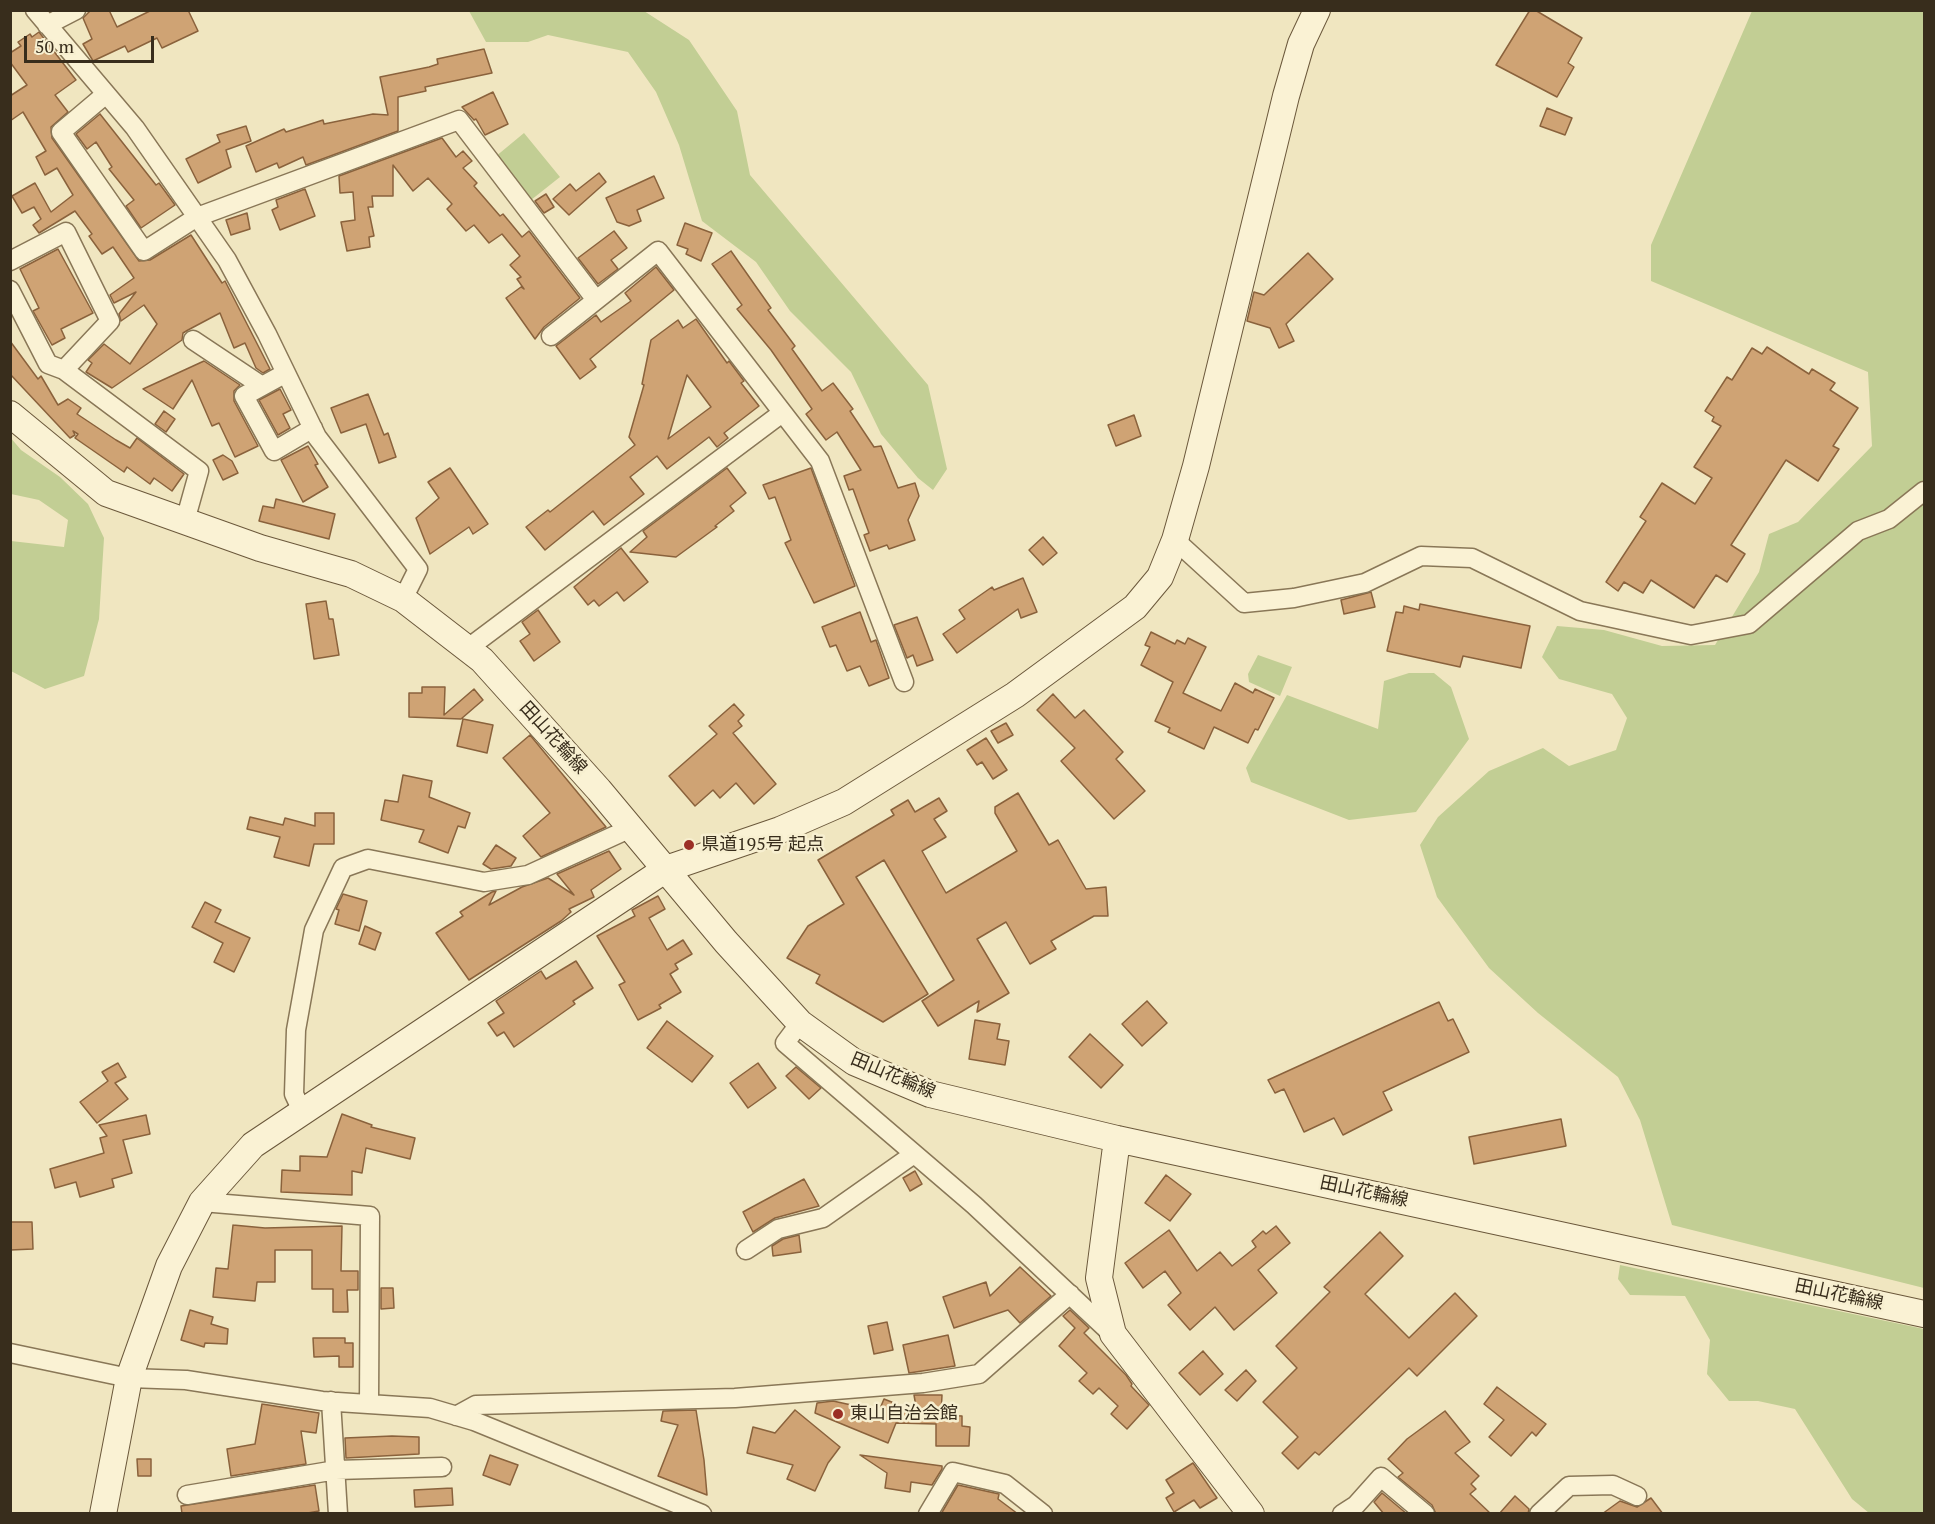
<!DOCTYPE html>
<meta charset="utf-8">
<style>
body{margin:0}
#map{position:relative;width:1935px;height:1524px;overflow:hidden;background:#f0e6c0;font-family:"PT Serif",serif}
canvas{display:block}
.frame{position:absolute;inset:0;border:12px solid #382d1c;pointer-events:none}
.scale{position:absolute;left:24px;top:36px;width:130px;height:27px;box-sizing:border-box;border:3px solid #382d1c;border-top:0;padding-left:8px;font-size:18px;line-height:21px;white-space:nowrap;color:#382d1c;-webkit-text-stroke:4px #f7efd0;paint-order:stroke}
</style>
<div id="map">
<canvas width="1935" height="1524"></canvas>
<div class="frame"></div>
<div class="scale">50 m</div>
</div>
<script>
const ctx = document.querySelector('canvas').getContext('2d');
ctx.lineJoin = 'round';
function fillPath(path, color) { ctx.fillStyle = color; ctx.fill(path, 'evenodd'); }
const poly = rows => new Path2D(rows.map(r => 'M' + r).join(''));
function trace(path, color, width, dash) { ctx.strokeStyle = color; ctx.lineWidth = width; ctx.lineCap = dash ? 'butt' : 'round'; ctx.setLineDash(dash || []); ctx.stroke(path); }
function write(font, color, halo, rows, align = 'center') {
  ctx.font = font + ' "PT Serif","Noto Sans JP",serif'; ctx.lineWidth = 5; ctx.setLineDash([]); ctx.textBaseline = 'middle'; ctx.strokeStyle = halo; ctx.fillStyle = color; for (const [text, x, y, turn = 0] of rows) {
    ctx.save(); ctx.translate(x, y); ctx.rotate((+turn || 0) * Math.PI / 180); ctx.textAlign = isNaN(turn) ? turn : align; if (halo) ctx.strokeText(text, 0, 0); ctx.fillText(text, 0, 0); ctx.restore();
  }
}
const green = poly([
 [469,11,644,11,689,40,737,111,750,175,928,385,947,469,933,490,918,478,881,434,851,372,790,311,756,262,702,221,679,145,656,92,628,52,548,35,528,42,486,42],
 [1752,11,1924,11,1924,1288,1672,1225,1640,1120,1618,1077,1538,1013,1489,968,1437,897,1420,845,1438,817,1489,771,1543,748,1569,766,1616,750,1627,718,1612,694,1559,679,1542,657,1557,626,1604,630,1662,646,1715,645,1759,572,1769,534,1798,522,1872,446,1868,372,1651,281,1651,245],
 [524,133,560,177,531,200,495,157],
 [10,437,21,450,60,477,88,504,104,538,99,619,84,676,45,689,11,671,11,541,64,547,68,520,39,500,11,494],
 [1258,655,1292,667,1280,696,1249,682,1248,674],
 [1409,673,1434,673,1451,687,1469,739,1416,812,1349,820,1251,782,1246,768,1287,695,1378,729,1384,681],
 [1620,1265,1924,1329,1924,1513,1869,1513,1852,1499,1795,1409,1758,1401,1729,1401,1707,1374,1710,1340,1685,1296,1630,1295,1618,1279]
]);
const building = poly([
 [91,10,109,10,117,27,152,10,188,10,198,31,162,48,157,38,128,52,125,46,93,61,83,44,92,39,83,18,91,10],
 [1530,10,1535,10,1582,38,1568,63,1574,67,1557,97,1496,65,1530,10],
 [39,32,76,80,55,95,68,112,51,127,52,138,139,261,150,260,191,235,222,283,225,281,270,369,263,373,256,368,245,343,234,348,220,313,188,330,183,333,182,340,112,388,86,372,92,363,88,360,104,344,130,364,157,324,144,305,121,321,119,314,136,292,114,303,110,295,134,278,113,247,102,254,89,236,92,234,75,211,39,233,33,225,41,219,34,207,22,213,12,196,35,183,51,212,73,195,57,168,45,175,36,157,46,151,23,112,10,121,10,96,27,85,10,62,10,53,21,46,18,42,30,34,32,37,39,32],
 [484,49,492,73,425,87,426,91,398,97,398,131,306,165,303,157,279,168,277,163,256,172,246,146,284,129,286,132,323,120,324,124,373,114,388,115,380,77,429,67,438,64,437,59,484,49],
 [493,92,508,124,485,135,476,119,474,120,462,107,493,92],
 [1547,108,1572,118,1565,135,1540,126,1547,108],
 [100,114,156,185,159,183,175,205,141,228,126,206,134,200,109,169,112,167,96,142,87,149,76,134,100,114],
 [246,126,251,141,226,150,231,167,198,183,186,159,220,142,217,135,246,126],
 [442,138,456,157,463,151,472,161,463,168,477,183,474,186,500,216,503,214,522,237,529,231,580,298,544,327,535,339,506,298,521,287,524,289,517,279,521,277,510,265,520,256,502,234,489,243,474,225,466,231,447,209,452,204,428,178,413,191,393,165,393,196,372,196,373,207,368,207,374,236,369,237,370,247,347,251,341,222,355,220,353,192,340,193,339,176,442,138],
 [599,173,606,182,569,215,553,199,570,184,576,191,599,173],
 [654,176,664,198,637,210,641,221,629,226,617,222,606,198,654,176],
 [305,189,315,216,280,230,272,210,278,207,276,200,305,189],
 [546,194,554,207,544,213,535,201,546,194],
 [247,213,250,229,231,235,226,220,247,213],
 [685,223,712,233,701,261,686,254,688,249,677,245,685,223],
 [614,231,627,248,611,260,618,269,598,284,578,258,614,231],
 [58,249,93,313,61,329,65,338,52,345,33,311,39,308,20,269,58,249],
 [731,251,771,308,768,310,795,346,792,349,822,391,833,383,853,409,850,411,874,447,881,446,898,488,915,483,919,496,908,520,915,540,889,549,887,545,870,551,864,535,869,533,853,489,849,490,844,476,861,470,837,432,826,440,806,414,812,409,771,350,737,309,742,305,712,264,731,251],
 [1308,253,1333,279,1286,324,1294,341,1279,348,1270,328,1247,321,1254,292,1264,295,1308,253],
 [656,267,674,290,590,359,596,367,580,379,556,346,596,315,601,322,631,301,625,293,656,267],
 [696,319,727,363,729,361,744,381,741,383,759,406,724,433,728,438,717,447,709,437,667,469,657,456,630,477,644,494,604,525,593,511,545,550,526,527,548,510,550,512,635,445,629,437,644,385,642,384,651,340,678,320,683,328,696,319],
 [687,375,711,407,668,439,687,375],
 [10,341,38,379,41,376,58,405,68,399,81,408,77,414,116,440,130,448,137,438,184,474,172,491,154,478,150,484,127,467,124,472,75,438,78,434,73,431,75,435,70,438,10,374,10,341],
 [1767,347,1809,374,1812,369,1835,383,1830,390,1858,408,1833,446,1839,449,1818,481,1786,460,1731,545,1745,554,1727,582,1716,575,1694,608,1651,580,1643,593,1624,582,1618,591,1606,582,1646,521,1640,517,1662,483,1695,504,1712,478,1694,467,1721,426,1712,421,1714,417,1705,411,1727,377,1732,380,1752,348,1762,354,1767,347],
 [204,361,240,385,234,391,234,401,258,446,235,457,219,423,212,426,192,380,173,409,143,389,204,361],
 [280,389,291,410,283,414,290,428,278,435,259,400,280,389],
 [368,394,384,435,388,433,396,457,379,463,366,424,341,433,331,408,368,394],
 [164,411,175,419,166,432,155,424,164,411],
 [1134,415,1141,436,1116,446,1108,425,1134,415],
 [308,446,318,464,315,465,328,487,303,502,281,460,308,446],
 [223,455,232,461,238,473,223,480,213,460,223,455],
 [450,468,488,524,473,534,469,527,430,554,416,518,439,498,428,482,450,468],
 [727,468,746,493,730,506,734,511,715,526,717,527,676,557,630,552,647,537,643,531,727,468],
 [811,468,855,586,814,603,785,543,791,540,775,497,769,499,763,485,811,468],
 [276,499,335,514,329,539,259,521,263,506,274,508,276,499],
 [1043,537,1057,553,1043,565,1029,550,1043,537],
 [621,548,648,582,624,601,617,592,599,606,594,600,588,605,574,587,621,548],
 [1023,578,1037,612,1021,618,1018,609,957,653,943,634,965,619,959,610,992,587,994,590,1023,578],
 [1371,592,1375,607,1344,614,1341,600,1371,592],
 [326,601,329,619,333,619,339,655,314,659,306,604,326,601],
 [1420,604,1530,626,1521,668,1463,656,1460,667,1387,651,1396,612,1403,613,1404,606,1419,610,1420,604],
 [538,610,560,642,534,661,520,641,530,634,522,622,538,610],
 [860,612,871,642,876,640,889,678,869,686,860,666,847,671,836,645,830,647,822,627,860,612],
 [917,617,933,660,917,666,913,655,907,658,894,625,917,617],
 [1151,632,1175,644,1177,640,1185,644,1188,638,1206,647,1183,693,1221,711,1235,683,1253,693,1255,689,1274,698,1258,730,1255,729,1248,743,1214,727,1204,749,1168,732,1170,728,1155,721,1173,682,1141,665,1150,647,1145,645,1151,632],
 [422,687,445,687,444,715,474,689,483,700,461,719,409,717,409,693,422,693,422,687],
 [1053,694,1075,718,1084,710,1123,752,1116,759,1145,791,1114,819,1061,761,1075,748,1037,710,1053,694],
 [734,704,744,715,738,721,742,726,733,733,776,784,754,804,736,783,720,798,713,790,695,806,669,776,717,734,709,726,734,704],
 [463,719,493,725,487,753,457,746,463,719],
 [1006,723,1013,735,998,743,991,731,1006,723],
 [530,735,606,827,541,857,523,836,550,813,503,758,530,735],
 [986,738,1007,770,993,779,982,762,977,765,967,750,986,738],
 [403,775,432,781,429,797,470,813,465,828,458,826,448,853,419,842,424,830,381,820,385,800,398,802,403,775],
 [1018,793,1049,845,1058,840,1086,889,1106,887,1108,916,1094,916,1051,941,1056,949,1030,964,1006,922,977,939,1009,993,977,1012,979,1001,938,1026,922,1001,954,980,884,860,856,877,928,994,883,1022,816,983,820,975,787,958,808,926,844,904,818,860,894,815,891,810,908,800,915,812,939,798,947,811,934,819,946,837,922,851,946,893,1017,851,995,813,995,807,1018,793],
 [315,813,334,813,334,844,314,844,309,866,274,857,280,837,247,829,250,817,283,825,285,818,315,826,315,813],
 [496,845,516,858,511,866,491,869,483,864,496,845],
 [609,851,621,869,591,890,594,897,569,909,571,912,561,921,469,980,436,933,463,916,460,912,492,892,496,891,489,905,522,887,548,878,574,895,557,874,609,851],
 [343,894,367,901,359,931,335,924,339,910,336,909,343,894],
 [658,896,665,909,649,918,667,950,683,940,692,954,675,964,678,969,670,974,681,992,659,1005,661,1008,638,1020,619,985,625,982,597,936,635,916,632,910,658,896],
 [205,902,221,910,215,922,250,938,234,972,214,962,223,943,192,927,205,902],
 [365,926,381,933,375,950,359,944,365,926],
 [576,961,593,988,573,1001,575,1004,514,1047,504,1032,497,1036,488,1023,504,1013,496,1001,541,971,546,979,576,961],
 [1147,1001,1167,1023,1142,1046,1122,1024,1147,1001],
 [1439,1002,1448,1021,1453,1019,1469,1052,1383,1092,1392,1110,1343,1135,1334,1118,1304,1132,1284,1089,1275,1093,1268,1080,1439,1002],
 [975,1020,1000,1024,997,1039,1009,1041,1005,1065,969,1059,975,1020],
 [667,1021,713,1056,692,1082,647,1048,667,1021],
 [1090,1034,1123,1065,1101,1088,1069,1057,1090,1034],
 [118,1063,126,1077,115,1083,128,1099,97,1123,80,1102,108,1081,102,1072,118,1063],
 [758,1063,776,1088,748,1108,730,1083,758,1063],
 [796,1067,821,1088,809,1099,786,1076,796,1067],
 [342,1114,372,1125,371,1127,415,1138,410,1159,366,1148,362,1173,352,1171,352,1195,281,1192,282,1170,300,1171,300,1156,327,1157,342,1114],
 [146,1115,150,1134,123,1140,132,1173,112,1179,114,1187,80,1197,76,1182,55,1188,50,1169,104,1153,100,1138,107,1136,99,1125,146,1115],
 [1561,1119,1566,1146,1474,1164,1469,1137,1561,1119],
 [915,1171,922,1184,910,1191,903,1178,915,1171],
 [1166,1175,1191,1194,1170,1221,1145,1203,1166,1175],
 [804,1179,819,1206,775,1218,753,1232,743,1212,804,1179],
 [10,1222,32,1222,33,1249,10,1250,10,1222],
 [233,1225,265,1228,342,1226,341,1271,358,1271,358,1290,347,1290,348,1312,333,1312,333,1289,312,1289,312,1250,275,1250,275,1282,257,1282,255,1301,213,1297,216,1268,228,1269,233,1225],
 [1276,1226,1290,1243,1258,1270,1277,1293,1234,1330,1215,1307,1190,1330,1168,1305,1181,1293,1165,1271,1143,1288,1125,1263,1169,1230,1197,1271,1220,1252,1232,1266,1256,1247,1252,1241,1263,1231,1266,1234,1276,1226],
 [1380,1232,1403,1256,1365,1294,1409,1338,1455,1293,1477,1316,1417,1376,1409,1368,1319,1455,1315,1452,1298,1469,1282,1453,1298,1437,1263,1402,1297,1368,1276,1346,1330,1292,1324,1287,1380,1232],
 [799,1235,801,1252,773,1256,772,1246,783,1239,799,1235],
 [1020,1267,1051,1296,1020,1323,1008,1310,954,1328,943,1297,986,1282,990,1296,1020,1267],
 [381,1288,393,1288,394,1308,381,1309,381,1288],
 [190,1310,213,1317,211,1324,228,1329,227,1344,205,1343,204,1347,181,1340,190,1310],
 [1070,1310,1089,1328,1084,1333,1126,1375,1132,1384,1131,1386,1149,1405,1127,1429,1111,1414,1118,1406,1099,1388,1093,1394,1079,1381,1087,1373,1059,1346,1075,1328,1063,1316,1070,1310],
 [887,1322,893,1350,874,1354,868,1326,887,1322],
 [948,1335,955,1366,909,1373,903,1345,948,1335],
 [313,1338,345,1338,345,1343,353,1343,353,1367,339,1367,339,1356,314,1357,313,1338],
 [1203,1351,1223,1374,1200,1395,1179,1373,1203,1351],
 [1246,1370,1256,1381,1237,1401,1225,1390,1246,1370],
 [1497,1387,1546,1424,1536,1436,1532,1432,1511,1456,1489,1437,1504,1420,1484,1404,1497,1387],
 [914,1395,942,1395,941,1415,962,1416,962,1426,970,1427,969,1446,936,1446,936,1424,896,1423,888,1443,815,1413,817,1403,833,1401,879,1411,884,1399,917,1412,914,1395],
 [262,1404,319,1413,316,1433,301,1431,306,1464,231,1476,227,1449,255,1444,262,1404],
 [696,1410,704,1460,707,1495,658,1476,678,1425,661,1421,663,1411,696,1410],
 [795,1410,840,1447,828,1463,815,1491,787,1479,793,1465,747,1453,753,1427,775,1433,795,1410],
 [1445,1411,1470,1442,1455,1453,1479,1476,1471,1484,1476,1489,1470,1494,1491,1514,1436,1514,1432,1505,1398,1477,1403,1473,1388,1459,1407,1439,1445,1411],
 [392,1436,419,1437,419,1454,346,1458,345,1438,392,1436],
 [490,1455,518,1465,510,1485,483,1475,490,1455],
 [860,1455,942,1466,942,1469,932,1485,911,1482,910,1492,885,1488,887,1473,860,1455],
 [137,1459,151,1459,151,1476,138,1476,137,1459],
 [1193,1463,1217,1498,1200,1508,1194,1500,1174,1512,1166,1498,1174,1493,1166,1480,1193,1463],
 [315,1485,319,1511,302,1514,182,1514,181,1506,315,1485],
 [958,1485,999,1494,998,1499,1018,1514,941,1514,958,1485],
 [452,1488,453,1505,415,1507,414,1490,452,1488],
 [1382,1493,1407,1514,1384,1514,1374,1502,1382,1493],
 [1515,1496,1529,1509,1528,1514,1499,1514,1515,1496],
 [1651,1498,1663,1514,1602,1514,1620,1501,1637,1507,1651,1498]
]);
const street = poly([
 [35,10,135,128,227,260,267,334,317,437,418,569,403,599],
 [47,25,76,10],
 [106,94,61,132,144,251,197,217,459,120,596,300],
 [10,261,66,232,110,321,64,370],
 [10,290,48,364,64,370,199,471,185,521],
 [551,336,658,251,820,461,904,682],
 [193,340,262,386],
 [286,373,244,396,274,451,313,428],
 [1175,540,1244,603,1294,598,1365,583,1421,556,1472,558,1580,611,1691,635,1749,624,1858,531,1889,519,1924,491],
 [467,649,782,413],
 [800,1023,785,1043,974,1205,1112,1334],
 [302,1111,294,1094,296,1030,314,930,343,868,368,859,484,882,528,875,631,828],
 [202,1202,370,1216,369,1404],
 [746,1250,778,1229,823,1218,914,1154],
 [10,1353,129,1378,186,1380,322,1401,430,1408,474,1421,702,1514],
 [331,1401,338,1514],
 [456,1416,476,1405,735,1398,923,1383,979,1374,1070,1294],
 [187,1495,336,1470,442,1467],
 [928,1514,953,1472,1005,1484,1043,1514],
 [1342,1514,1356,1505,1381,1477,1425,1514],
 [1539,1514,1569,1486,1613,1485,1637,1496]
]);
const secondary = poly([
 [10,414,106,493,260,548,351,574,403,599,482,660,599,790,726,942,800,1023,854,1062,930,1094,1117,1139,1924,1314],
 [1117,1139,1099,1278,1113,1334,1251,1514],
 [103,1514,129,1378,169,1266,202,1202,253,1145,666,869,780,830,844,802,1015,695,1135,607,1160,577,1175,540,1196,466,1286,96,1301,44,1317,10]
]);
const markers = [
 [689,845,6,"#9b2f25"],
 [838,1414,6,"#9b2f25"]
];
const streetNames = [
 ["田山花輪線",553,738,48],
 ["田山花輪線",893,1076,23],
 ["田山花輪線",1364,1192,12],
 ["田山花輪線",1839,1295,12]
];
const poiNames = [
 ["県道195号 起点",701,845],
 ["東山自治会館",850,1414]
];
fillPath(green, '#c2ce94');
fillPath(building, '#cfa374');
trace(building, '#8a623c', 1.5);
trace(street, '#897757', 21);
trace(secondary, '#6b583b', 28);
trace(street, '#faf2d4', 18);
trace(secondary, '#faf2d4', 26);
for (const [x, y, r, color] of markers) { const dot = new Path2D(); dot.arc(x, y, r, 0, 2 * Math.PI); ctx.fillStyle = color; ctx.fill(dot); trace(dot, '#f7efd0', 2); }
write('18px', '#382d1c', '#f7efd0', streetNames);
write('18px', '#382d1c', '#f7efd0', poiNames, 'left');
</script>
